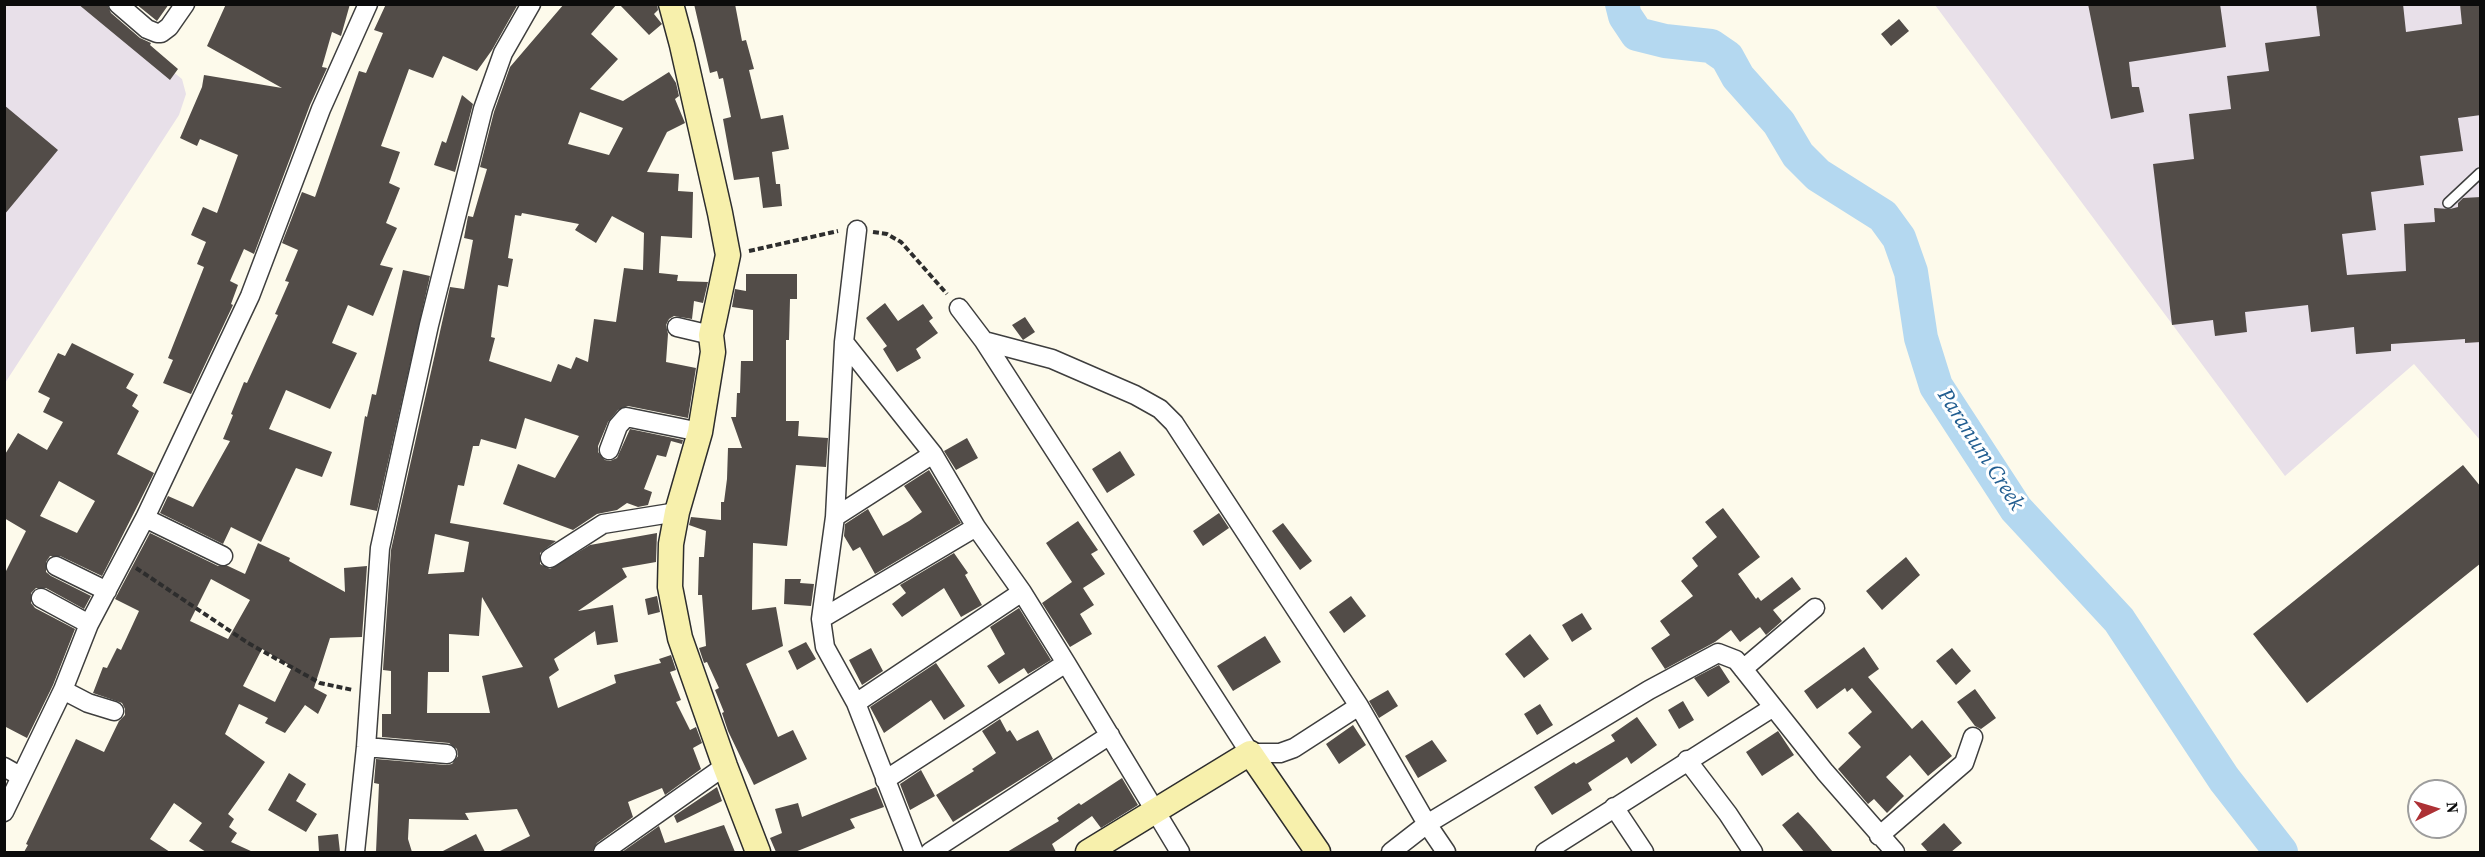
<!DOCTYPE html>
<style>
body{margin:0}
#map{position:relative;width:2485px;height:857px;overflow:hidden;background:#fdfaeb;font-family:"Source Serif 4",serif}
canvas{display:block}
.frame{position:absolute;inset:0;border:6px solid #0b0b0b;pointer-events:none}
.north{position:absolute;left:2407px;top:779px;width:60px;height:60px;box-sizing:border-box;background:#fff;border:2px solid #9d9d9d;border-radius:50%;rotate:85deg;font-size:16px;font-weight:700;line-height:24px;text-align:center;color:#0b0b0b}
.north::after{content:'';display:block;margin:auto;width:21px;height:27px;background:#ad3135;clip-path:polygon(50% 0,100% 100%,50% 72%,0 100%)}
</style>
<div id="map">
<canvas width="2485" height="857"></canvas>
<div class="frame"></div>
<div class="north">N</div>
</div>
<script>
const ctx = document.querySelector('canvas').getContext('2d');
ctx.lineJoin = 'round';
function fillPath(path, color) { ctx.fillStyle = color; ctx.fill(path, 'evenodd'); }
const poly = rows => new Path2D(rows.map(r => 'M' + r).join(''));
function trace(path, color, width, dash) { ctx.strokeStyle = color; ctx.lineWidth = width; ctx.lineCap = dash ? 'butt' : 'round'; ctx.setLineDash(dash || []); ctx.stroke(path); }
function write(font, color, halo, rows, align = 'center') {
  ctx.font = font + ' "Source Serif 4",serif'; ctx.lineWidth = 6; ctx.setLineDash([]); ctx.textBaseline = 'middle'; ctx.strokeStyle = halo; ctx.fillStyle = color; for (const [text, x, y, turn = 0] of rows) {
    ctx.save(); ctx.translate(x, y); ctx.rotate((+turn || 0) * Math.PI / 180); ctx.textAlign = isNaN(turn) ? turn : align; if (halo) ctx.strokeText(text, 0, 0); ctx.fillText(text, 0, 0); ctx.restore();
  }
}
const industrial = poly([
 [5,5,90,5,182,79,186,94,179,115,5,383],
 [1935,5,2480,5,2480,440,2414,364,2285,476]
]);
const river = poly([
 [1622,4,1625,16,1637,34,1665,41,1711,46,1727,57,1738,77,1779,123,1798,155,1818,175,1883,216,1899,238,1911,272,1921,338,1936,386,2016,509,2119,620,2224,779,2281,852]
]);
const building = poly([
 [78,4,107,4,111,13,140,38,151,43,150,45,178,69,170,80],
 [136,4,169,4,157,21],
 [226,4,350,4,341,36,332,32,322,67,327,68,310,105,254,254,244,249,230,281,238,285,231,304,233,305,191,394,163,383,173,360,168,358,204,267,197,264,206,242,191,235,203,207,217,213,238,155,200,139,197,146,180,138,202,87,204,75,282,88,207,46],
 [386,4,518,4,492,50,477,71,443,56,433,78,409,69,381,146,400,152,389,183,400,188,386,223,397,228,380,265,393,268,373,316,348,305,332,343,357,353,330,409,286,390,269,429,332,452,322,477,296,468,261,542,231,527,223,544,160,513,168,496,193,507,230,441,223,439,233,415,231,414,244,382,247,383,278,315,275,314,289,282,285,281,298,250,282,243,302,192,315,197,359,71,366,73,383,33,374,30],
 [564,4,617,4,591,34,618,59,590,89,623,101,669,72,676,83,679,96,675,99,685,123,667,132,647,172,679,174,678,191,693,192,692,238,661,236,659,273,678,275,677,281,708,282,703,303,694,301,692,319,674,316,669,319,666,325,668,334,666,362,696,368,688,418,628,406,618,410,608,422,598,446,598,452,605,460,610,461,617,458,630,429,683,440,682,444,671,441,666,457,657,455,644,489,652,492,648,505,638,507,627,503,617,510,597,514,573,530,503,504,518,464,555,478,579,436,525,418,516,449,481,439,479,446,473,446,464,486,458,485,450,523,556,541,540,553,540,564,550,569,590,545,657,533,656,562,622,568,627,577,578,611,613,605,618,642,597,645,595,631,554,659,559,670,549,677,558,708,616,683,614,675,661,663,659,659,671,655,676,670,670,672,681,700,676,702,690,730,696,727,702,743,693,748,701,769,665,795,662,788,628,802,633,817,597,843,592,852,498,852,530,836,517,809,465,813,469,820,409,819,408,839,412,852,376,852,379,784,374,783,376,759,446,765,452,764,458,756,457,749,449,743,382,737,382,714,391,714,391,671,383,670,391,550,450,287,464,289,473,240,464,238,468,216,473,217,487,169,480,167,494,112,510,67],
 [580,112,623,128,609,155,568,144],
 [522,213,579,224,575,230,596,243,612,216,644,233,643,270,624,268,616,322,594,319,588,362,576,357,571,369,558,364,551,382,489,361,495,338,491,337,498,285,508,287,513,259,508,258,515,215,521,216],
 [435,534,469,542,464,572,428,574],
 [482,597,523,667,482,676,490,713,427,713,428,672,449,672,449,634,479,636],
 [619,4,657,4,658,10,654,14,662,24,649,35],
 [694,4,735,4,742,41,746,40,754,69,749,70,761,119,783,115,789,149,772,152,776,184,780,184,782,206,763,208,759,177,734,180,723,119,731,117,723,78,719,79,717,71,710,73],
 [2088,4,2220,4,2226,47,2129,62,2132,87,2139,87,2144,112,2111,119],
 [2316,4,2403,4,2406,32,2462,24,2460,4,2481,4,2481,115,2458,118,2463,151,2420,156,2424,185,2371,192,2376,230,2342,234,2347,275,2406,271,2404,224,2435,222,2434,208,2450,209,2458,207,2458,203,2463,198,2481,197,2481,342,2465,343,2465,339,2391,344,2391,351,2356,354,2354,327,2311,332,2308,305,2245,312,2247,332,2215,336,2213,320,2172,325,2153,164,2194,159,2189,114,2231,109,2227,76,2269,71,2265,43,2320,36],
 [1899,19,1909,31,1891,46,1881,34],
 [462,95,473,104,455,172,434,165,442,141,446,143],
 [4,105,58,150,4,215],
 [403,270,430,276,377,511,350,505,365,416,367,417,372,394,376,395],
 [746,274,797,274,797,299,790,299,789,340,786,340,786,421,799,421,798,436,828,438,826,467,796,465,787,546,753,543,752,610,776,607,783,646,746,664,778,737,793,730,807,759,754,785,728,731,722,713,724,712,715,690,719,688,707,662,704,663,699,648,706,646,702,595,698,595,699,557,704,557,706,531,689,525,691,517,721,520,721,502,724,502,727,479,728,448,742,448,731,417,736,417,737,393,740,393,741,361,753,361,753,310,732,307,735,289,746,291],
 [885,303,898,321,923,304,933,318,929,321,938,333,916,349,921,358,897,372,883,349,887,346,866,318],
 [1025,317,1035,332,1023,340,1012,325],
 [72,343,134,374,126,388,138,395,132,406,139,411,117,454,154,473,102,576,60,556,50,556,46,562,46,572,51,576,91,596,84,609,46,588,36,588,31,593,31,603,35,608,75,629,53,685,27,738,4,726,4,575,26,531,4,518,4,456,18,433,47,450,63,422,43,412,50,398,38,392,58,353,65,356],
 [59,481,95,501,77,533,40,516],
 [967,438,978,458,956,470,944,451],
 [1120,451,1135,475,1107,493,1092,469],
 [2463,465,2481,487,2481,563,2307,703,2253,634],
 [929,470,961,523,875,574,860,547,853,551,844,536,845,524,868,509,883,536,909,521,922,512,904,486],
 [1723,508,1760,557,1738,574,1756,599,1758,597,1761,601,1792,577,1801,589,1773,610,1782,621,1766,635,1760,627,1740,642,1731,630,1715,642,1665,669,1651,648,1670,635,1660,621,1693,596,1681,581,1698,566,1692,558,1717,537,1705,522],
 [1219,513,1229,528,1203,546,1193,531],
 [1078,521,1098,550,1091,554,1105,574,1083,588,1094,605,1080,614,1092,634,1070,647,1042,603,1072,582,1046,543],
 [1283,523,1312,561,1300,570,1272,531],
 [150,533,218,566,228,566,245,574,258,543,290,558,289,561,345,592,344,568,367,566,362,637,330,638,314,688,327,695,318,714,305,705,285,733,265,723,268,718,239,704,225,734,265,762,228,814,234,819,229,827,237,833,231,842,253,852,206,852,189,841,202,823,174,803,150,839,170,852,24,852,28,845,26,844,76,739,104,752,119,721,125,715,125,709,122,703,93,693,103,667,107,668,117,648,121,650,139,611,115,599],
 [211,579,250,600,228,639,190,621],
 [262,649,292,667,275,702,243,686],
 [954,553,968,573,965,575,982,605,961,617,944,588,902,617,892,604,906,593,900,585],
 [1906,557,1920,575,1882,610,1866,591],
 [785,579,801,579,800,583,814,584,811,606,784,604],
 [657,596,660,612,648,615,645,599],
 [1351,596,1366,616,1344,633,1329,612],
 [1019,608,1051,660,1028,674,1024,668,999,684,987,666,1005,654,990,627],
 [1582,613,1592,629,1572,642,1562,625],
 [1530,634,1549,659,1524,678,1505,654],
 [1265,636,1281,662,1233,691,1217,666],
 [806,642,816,659,797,670,788,651],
 [1864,647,1879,669,1868,677,1912,729,1922,720,1952,756,1928,776,1910,755,1886,777,1904,796,1887,813,1874,799,1868,804,1838,769,1861,747,1848,733,1872,712,1852,688,1847,692,1845,688,1817,709,1804,691],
 [871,648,883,671,862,685,849,660],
 [1952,648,1971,671,1956,685,1936,661],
 [936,663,965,706,944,720,931,700,884,733,870,707],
 [1719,665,1730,682,1708,697,1694,678],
 [1975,689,1996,718,1981,729,1975,726,1957,702],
 [1388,690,1398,706,1379,718,1369,701],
 [1683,701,1694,720,1679,729,1668,710],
 [1540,704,1553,725,1537,735,1524,714],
 [1637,717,1657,745,1631,764,1627,757,1588,783,1592,790,1552,815,1534,787,1574,762,1576,764,1615,741,1611,735],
 [1000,719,1007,732,1010,730,1017,741,1038,730,1053,759,953,822,936,795,974,771,972,769,996,753,982,731],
 [1353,725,1366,745,1339,764,1326,744],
 [1778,731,1794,755,1762,776,1746,752],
 [1432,740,1447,761,1418,778,1405,756],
 [921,770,935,796,910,810,900,784],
 [289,773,306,784,296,801,317,814,306,832,268,810],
 [1122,778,1138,805,1101,828,1092,816,1052,844,1056,852,1007,852,1059,821,1057,818,1079,803,1081,805],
 [717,787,722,801,677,823,674,816],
 [876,787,884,807,850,819,855,828,795,852,776,852,770,838,782,833,775,809,798,803,802,817],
 [1798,812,1811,826,1833,852,1804,852,1782,825],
 [1944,823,1962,843,1951,852,1928,852,1921,844],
 [724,825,735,852,622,852,659,826,665,843],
 [338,834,340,852,319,852,318,836],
 [476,834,485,852,441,852]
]);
const path = poly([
 [873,232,887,234,901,242,947,294],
 [749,251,838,231],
 [136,568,248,643,320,683,353,690]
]);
const lane = poly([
 [2448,203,2480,173]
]);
const street = poly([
 [118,4,147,29,157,33,161,33,169,27,185,4],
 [857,230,844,342,835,517,821,619,825,647,856,703,914,852],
 [959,308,984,341,1250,753,1280,753,1294,748,1359,706],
 [677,327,711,335],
 [984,341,1052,359,1135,395,1160,409,1174,423,1359,706,1427,824,1446,852],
 [844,342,933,454,976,527,1022,592,1066,663,1180,852],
 [609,450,618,426,626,417,700,432],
 [835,517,933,454],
 [145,518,223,556],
 [550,558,603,524,677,512],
 [56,566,107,591],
 [41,598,89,624],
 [821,619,976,527],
 [1743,669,1815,608],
 [63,690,88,703,114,711],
 [856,703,1022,592],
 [366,747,447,754],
 [1687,760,1728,814,1753,852],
 [4,767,20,776],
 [885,780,1066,663],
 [1614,807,1644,852],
 [4,812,63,690,89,624,145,518,250,296,321,109,368,4],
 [1879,836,1964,763,1973,737],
 [355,852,366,747,380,548,429,325,483,109,503,53,531,4],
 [603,852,725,766],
 [930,852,1110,735],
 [1391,852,1427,824,1649,690,1718,653,1736,660,1825,772,1895,852],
 [1545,852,1772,708]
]);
const secondary = poly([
 [671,4,682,45,720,213,728,255,711,335,713,352,700,432,677,512,671,544,670,587,680,638,725,766,758,852],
 [1088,852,1250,753,1318,852]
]);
const waterNames = [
 ["Paranum Creek",1980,450,57]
];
fillPath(industrial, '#e8e0e9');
trace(river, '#b4d8f0', 34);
fillPath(building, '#524c48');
trace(lane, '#3e3e3e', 12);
trace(street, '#3e3e3e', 21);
trace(secondary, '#2d2d2d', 27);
trace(path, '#2d2d2d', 4, [6, 3]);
trace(lane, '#fff', 9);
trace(street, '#fff', 18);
trace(secondary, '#f7f0ac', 24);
write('italic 22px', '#215d90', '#fff', waterNames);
</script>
